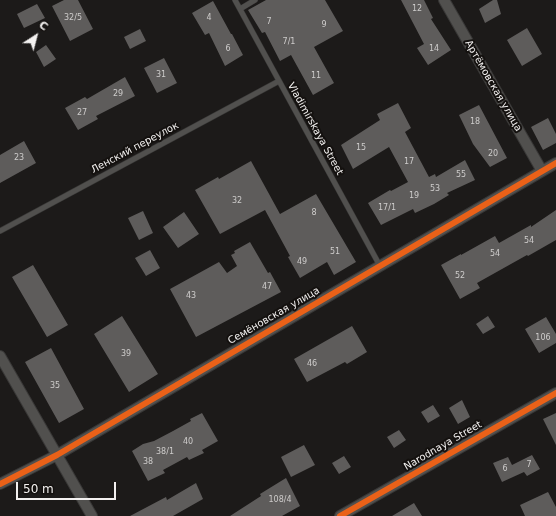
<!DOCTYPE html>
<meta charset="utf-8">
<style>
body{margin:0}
#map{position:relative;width:556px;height:516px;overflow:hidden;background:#1c1a19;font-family:"DejaVu Sans",sans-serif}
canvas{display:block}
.north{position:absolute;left:16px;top:16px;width:40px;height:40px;-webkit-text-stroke:3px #14110f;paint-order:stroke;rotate:36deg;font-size:11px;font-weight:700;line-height:16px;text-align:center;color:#f3f1f0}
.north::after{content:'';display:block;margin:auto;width:14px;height:18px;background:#f3f1f0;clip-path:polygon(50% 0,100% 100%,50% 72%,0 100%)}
.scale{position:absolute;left:16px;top:482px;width:100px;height:18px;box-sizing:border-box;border:2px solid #f3f1f0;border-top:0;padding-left:5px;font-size:12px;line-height:14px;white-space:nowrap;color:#f3f1f0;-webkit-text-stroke:3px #14110f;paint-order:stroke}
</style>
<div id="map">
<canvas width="556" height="516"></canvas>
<div class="north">С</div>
<div class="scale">50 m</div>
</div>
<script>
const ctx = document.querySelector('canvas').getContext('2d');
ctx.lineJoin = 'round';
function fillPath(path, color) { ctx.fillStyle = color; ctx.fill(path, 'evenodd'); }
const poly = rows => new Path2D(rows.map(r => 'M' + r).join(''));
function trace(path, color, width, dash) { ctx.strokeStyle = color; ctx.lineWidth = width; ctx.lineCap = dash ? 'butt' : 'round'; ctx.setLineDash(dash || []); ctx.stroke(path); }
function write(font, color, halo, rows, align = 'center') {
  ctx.font = font + ' "DejaVu Sans",sans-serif'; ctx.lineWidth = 4; ctx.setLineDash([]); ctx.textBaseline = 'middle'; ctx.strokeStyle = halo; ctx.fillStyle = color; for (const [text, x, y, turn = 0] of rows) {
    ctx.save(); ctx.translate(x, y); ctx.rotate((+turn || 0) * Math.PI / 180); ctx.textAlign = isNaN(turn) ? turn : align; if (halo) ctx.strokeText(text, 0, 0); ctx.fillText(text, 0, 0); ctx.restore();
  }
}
const building = poly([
 [64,0,78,0,93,29,70,41,52,6],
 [266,0,325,0,343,31,314,47,334,83,313,95,291,55,280,61,265,32,262,33,248,10],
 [401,0,424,0,433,18,431,19,451,50,428,65,417,48,424,44],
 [493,0,497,0,501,14,485,23,479,9],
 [213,1,231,34,232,34,243,55,225,66,209,33,205,35,192,13],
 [37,4,45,18,24,28,17,14],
 [527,28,542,54,522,66,507,40],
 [140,29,146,41,130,49,124,37],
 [46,45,56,59,44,67,36,52],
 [164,58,177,83,157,93,144,68],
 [125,77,135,96,96,116,98,119,78,130,65,108,85,97,87,99],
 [398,103,411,128,405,132,429,177,435,174,436,177,465,160,475,180,447,193,449,195,434,204,415,213,413,209,381,225,368,203,390,190,391,191,408,182,389,147,353,169,341,145,380,120,377,114],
 [479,105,507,158,490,167,473,144,459,115],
 [548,118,556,134,556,143,543,150,531,127],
 [24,141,36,163,0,183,0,155],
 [251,161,280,214,316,194,356,262,334,275,327,262,300,278,288,257,290,256,265,210,220,234,195,190,218,177,219,179],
 [556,210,556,240,528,256,527,255,477,283,480,288,460,299,441,265,461,254,461,255,495,236,499,243,531,225,531,227],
 [143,211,153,233,139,240,128,218],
 [184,212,199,234,178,248,163,227],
 [250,242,268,273,270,272,281,292,196,337,170,289,219,262,227,273,237,266,231,255,235,253,234,251],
 [150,250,160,268,146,276,135,258],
 [33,265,68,325,47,337,12,277],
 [122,316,158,374,129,392,94,334],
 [488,316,495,327,483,334,476,324],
 [546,317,556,334,556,343,539,353,525,329],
 [352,326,367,352,347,364,345,362,307,382,294,359],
 [51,348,84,409,59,423,25,362],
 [462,400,470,417,458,424,449,408],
 [433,405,440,416,428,423,421,412],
 [202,413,218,441,202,450,204,453,189,460,187,457,163,470,165,473,148,481,132,451,143,444,154,441,173,431,191,421,190,419],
 [556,413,556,445,543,419],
 [399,430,406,440,394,448,387,437],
 [304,445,315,465,291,477,281,457],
 [532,455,540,469,527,476,524,472,502,482,493,463,508,457,512,465],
 [344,456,351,467,339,474,332,463],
 [286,478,300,506,282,516,230,516,261,496,260,494],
 [196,483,203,499,173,516,130,516,166,497,167,500],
 [548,492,556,507,556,516,525,516,520,505],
 [414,503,422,516,392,516]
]);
const lane = poly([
 [235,0,380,266],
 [240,9,255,0],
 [0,231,279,81]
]);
const street = poly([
 [444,0,542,171],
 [0,356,92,516],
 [0,484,57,455,556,163],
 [340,516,556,393]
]);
const cycleway = poly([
 [0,484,57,455,556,163],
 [340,516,556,393]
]);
const numberNames = [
 ["12",417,9],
 ["32/5",73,18],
 ["4",209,18],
 ["7",269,22],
 ["9",324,25],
 ["7/1",289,42],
 ["6",228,49],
 ["14",434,49],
 ["31",161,75],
 ["11",316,76],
 ["29",118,94],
 ["27",82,113],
 ["18",475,122],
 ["15",361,148],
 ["20",493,154],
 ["23",19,158],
 ["17",409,162],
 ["55",461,175],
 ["53",435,189],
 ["19",414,196],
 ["32",237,201],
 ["17/1",387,208],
 ["8",314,213],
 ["54",529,241],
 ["51",335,252],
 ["54",495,254],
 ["49",302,262],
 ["52",460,276],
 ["47",267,287],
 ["43",191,296],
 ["106",543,338],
 ["39",126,354],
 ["46",312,364],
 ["35",55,386],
 ["40",188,442],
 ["38/1",165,452],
 ["38",148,462],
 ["7",529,465],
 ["6",505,469],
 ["108/4",280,500]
];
const streetNames = [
 ["Артёмовская улица",493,86,60],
 ["Vladimirskaya Street",315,129,61],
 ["Ленский переулок",135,148,-28],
 ["Семёновская улица",274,316,-30],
 ["Narodnaya Street",443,446,-30]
];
fillPath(building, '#5e5c5b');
trace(lane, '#393837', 6);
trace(street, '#393837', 12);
trace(lane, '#51504e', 5);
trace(street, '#51504e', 10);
trace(cycleway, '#ea6118', 6);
write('8px', '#cecccb', null, numberNames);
write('10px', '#f3f1f0', '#14110f', streetNames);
</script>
